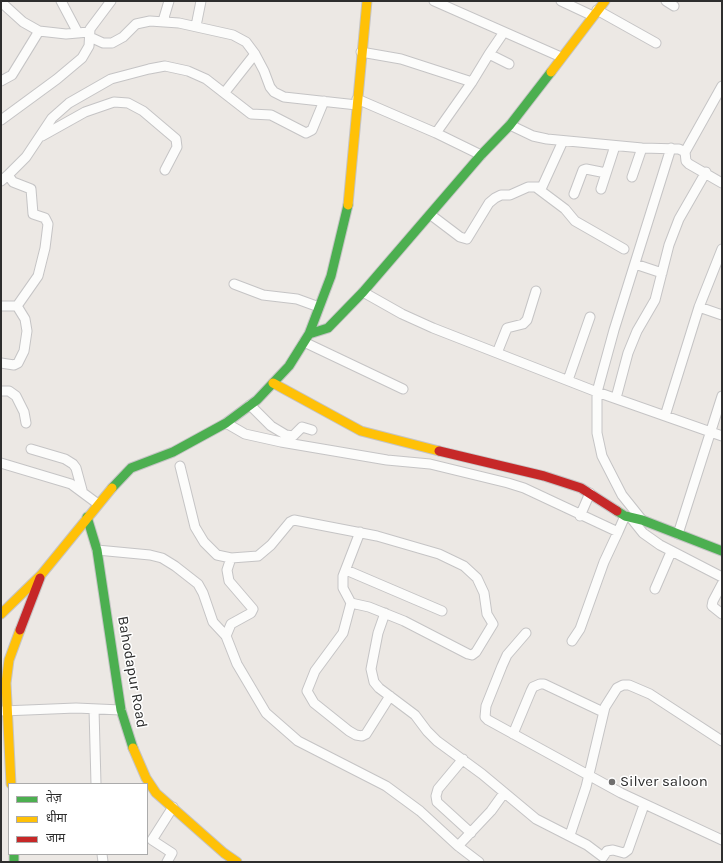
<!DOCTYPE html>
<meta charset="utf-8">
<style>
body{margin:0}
#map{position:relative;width:723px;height:863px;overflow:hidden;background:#ece8e4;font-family:Karla,"Noto Sans Devanagari",sans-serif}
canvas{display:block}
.frame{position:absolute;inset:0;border:2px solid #2e2e2e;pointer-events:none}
.legend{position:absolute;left:8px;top:783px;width:140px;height:72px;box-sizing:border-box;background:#fff;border:1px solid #ababab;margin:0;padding:5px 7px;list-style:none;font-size:12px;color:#2e2e2e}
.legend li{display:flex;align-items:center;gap:8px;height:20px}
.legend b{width:20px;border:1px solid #ababab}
</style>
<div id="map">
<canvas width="723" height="863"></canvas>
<div class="frame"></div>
<ul class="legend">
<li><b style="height:5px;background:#4caf50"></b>तेज़</li>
<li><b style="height:5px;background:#ffc107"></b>धीमा</li>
<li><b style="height:5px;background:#c62828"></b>जाम</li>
</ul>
</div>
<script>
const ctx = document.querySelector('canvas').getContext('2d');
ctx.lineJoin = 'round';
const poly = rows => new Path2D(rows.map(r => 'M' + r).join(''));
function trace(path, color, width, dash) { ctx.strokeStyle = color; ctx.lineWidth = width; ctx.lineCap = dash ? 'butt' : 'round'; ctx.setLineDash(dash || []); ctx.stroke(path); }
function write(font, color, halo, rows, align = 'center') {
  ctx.font = font + ' Karla,sans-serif'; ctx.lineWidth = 3; ctx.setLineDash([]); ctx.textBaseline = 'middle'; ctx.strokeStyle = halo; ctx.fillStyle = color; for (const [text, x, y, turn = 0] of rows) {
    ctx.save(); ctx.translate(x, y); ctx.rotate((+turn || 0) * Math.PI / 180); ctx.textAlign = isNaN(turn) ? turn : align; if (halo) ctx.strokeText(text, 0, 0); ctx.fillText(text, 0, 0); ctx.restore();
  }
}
const street = poly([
 [61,1,78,33],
 [434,1,561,57],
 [561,1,593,16],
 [666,1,674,6],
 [1,2,23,22,39,31,66,34,89,32],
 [597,10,656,43],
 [163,21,169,1],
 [196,26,201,1],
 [504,32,489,54,509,64],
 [90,37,103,43,112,43,123,37,136,24,150,21,179,23,233,35,246,42,255,54,264,71,270,87,274,92,284,97,357,105],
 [361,52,401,59,472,82],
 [1,81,12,75,39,31],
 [225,92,255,54],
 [357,99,436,133,481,155],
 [1,120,57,79,82,58,89,46,90,29,111,1],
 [510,125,533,136,547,139,642,148,679,149,685,152,686,161,689,164,722,183],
 [436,133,472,82,489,54],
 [42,136,85,112,114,102,128,103,143,111,176,139,177,147,165,170],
 [685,152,722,86],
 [632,177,642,148],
 [1,181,8,175,26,157,52,118,69,103,111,79,149,69,165,66,188,71,206,79,251,114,271,115,306,133,312,130,324,101],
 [537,188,565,209,575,221,624,249],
 [601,189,615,146],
 [574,194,583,170,586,169,606,173],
 [431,215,460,237,467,239,489,203,495,198,501,195,510,195,528,187,542,187,563,141],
 [635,264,662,273],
 [234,284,263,295,297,299,319,307],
 [363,292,402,314,433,328,597,392,722,436],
 [1,306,17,306,38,276,45,248,48,224,45,218,33,214,31,189,13,182,8,175],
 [699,307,722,315],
 [304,342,403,389],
 [497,353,507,328,523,324,527,320,536,291],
 [1,363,14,365,18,363,24,351,27,331,25,319,17,306],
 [568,380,590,317],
 [1,391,9,391,16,396,24,412,26,423],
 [616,398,628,353,637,331,655,300,669,245,679,219,706,172],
 [250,405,271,426,286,435,293,436,302,427,312,430],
 [665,416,699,307,722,249],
 [226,423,245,434,281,442,387,460,430,464,508,483,524,488,618,532,625,516],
 [31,449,65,459,73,464,76,468,82,490],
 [1,463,71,484,98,504],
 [180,466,195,527,204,542,217,555,231,558,258,556,271,545,290,522,294,520,377,536,439,554,464,566,477,578,484,593,487,614,493,624,476,652,472,655,468,654,404,621,369,607,351,603],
 [580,516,590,493],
 [631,518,643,533,660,545,722,577],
 [642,520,622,495,602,456,597,433,597,392,614,330,671,148],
 [360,532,343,576,343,588,351,603,343,633,315,671,307,691,314,703,349,731,356,735,362,736,366,734,390,696],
 [678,534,722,396],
 [97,550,150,555,162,558,175,566,198,584,203,593,213,622,226,636],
 [231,558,227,570,229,581,253,609,251,613,231,624,226,636,237,664,266,713,298,741,386,786,420,811,458,846,479,862],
 [346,570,442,611],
 [722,584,713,601,712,606,722,614],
 [655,589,671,552],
 [385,613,378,633,371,669,374,682,379,688,415,715,427,731,437,741,482,774,536,819,587,845,603,857,607,851,613,850,624,853,628,850,644,805],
 [526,633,507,655,502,666,486,706,485,717,488,720,621,793,722,840],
 [572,641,580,629,604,562,618,532],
 [94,709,96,784],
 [3,711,76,708,121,710],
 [513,734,531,691,533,687,540,684,544,684,603,712],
 [463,759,438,789,436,796,437,802,471,833],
 [570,835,586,787,605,707,617,688,623,685,629,685,650,694,722,741],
 [458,846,491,811,504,793],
 [102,854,103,862],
 [167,862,172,853,152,840,173,807]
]);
const fast = poly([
 [309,334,328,328,363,292,481,155,510,125,551,72],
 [112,488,131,468,173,452,226,423,257,400,289,366,309,334,331,276,348,205],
 [617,511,625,516,642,520,722,551],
 [87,517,97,550,121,710,133,748],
 [14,854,14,862]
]);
const slow = poly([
 [551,72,605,1],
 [348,205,367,1],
 [273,383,361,431,439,451],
 [1,614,41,575,112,488],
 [133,748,146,778,156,793,224,853,237,862],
 [11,784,6,683,9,660,20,630]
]);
const jam = poly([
 [439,451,544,476,581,488,617,511],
 [20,630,40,578]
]);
const markers = [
 [612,782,4,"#706f6e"]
];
const streetNames = [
 ["Bahodapur Road",132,672,80]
];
const poiNames = [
 ["Silver saloon",620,782]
];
trace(street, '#c5c4c5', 11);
trace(fast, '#c5c4c5', 11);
trace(slow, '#c5c4c5', 11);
trace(jam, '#c5c4c5', 11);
trace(street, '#fcfcfb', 9);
trace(fast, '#4caf50', 9);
trace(slow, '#ffc107', 9);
trace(jam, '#c62828', 9);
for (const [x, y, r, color] of markers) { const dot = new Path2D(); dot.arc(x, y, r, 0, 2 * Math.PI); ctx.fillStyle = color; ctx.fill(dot); trace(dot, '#fff', 1.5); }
write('15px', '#2e2e2e', '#fff', streetNames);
write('15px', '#2e2e2e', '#fff', poiNames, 'left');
</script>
